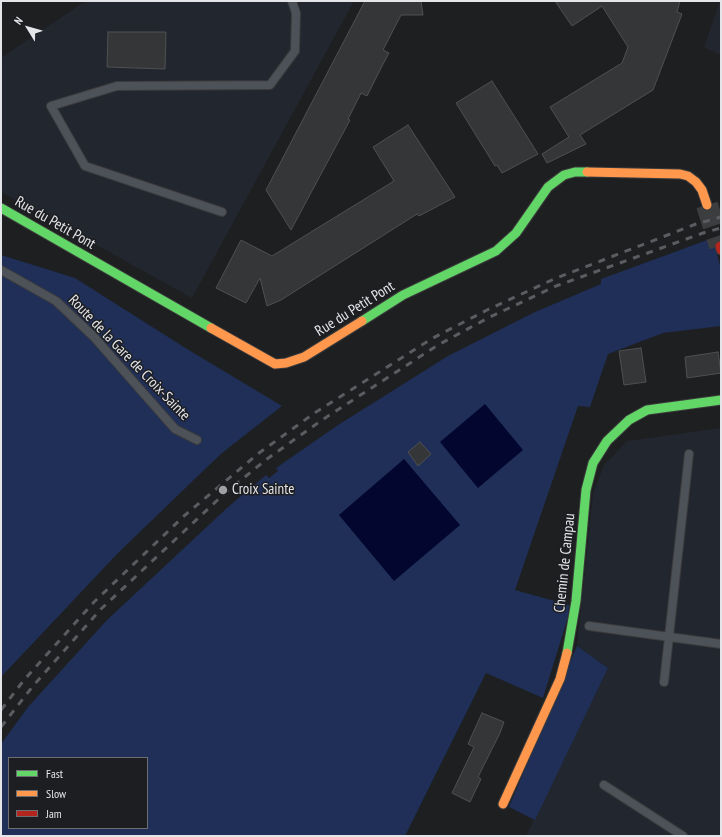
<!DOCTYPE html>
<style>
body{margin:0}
#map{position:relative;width:722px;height:837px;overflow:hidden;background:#1e1f21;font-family:"PT Sans Narrow",sans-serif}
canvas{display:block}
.frame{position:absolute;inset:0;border:2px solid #e4e5e8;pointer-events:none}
.legend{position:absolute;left:8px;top:757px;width:140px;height:72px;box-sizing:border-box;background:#1d1e22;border:1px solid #6d6e71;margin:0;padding:5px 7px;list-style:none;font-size:12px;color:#e4e5e8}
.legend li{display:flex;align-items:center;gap:8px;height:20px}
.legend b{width:20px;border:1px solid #6d6e71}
.north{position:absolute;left:8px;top:8px;width:40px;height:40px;-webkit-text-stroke:3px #1d1e22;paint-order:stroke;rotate:307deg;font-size:11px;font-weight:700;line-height:16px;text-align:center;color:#e4e5e8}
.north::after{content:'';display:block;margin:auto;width:14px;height:18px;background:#e4e5e8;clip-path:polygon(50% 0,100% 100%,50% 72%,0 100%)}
</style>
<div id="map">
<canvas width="722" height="837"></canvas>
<div class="frame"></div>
<ul class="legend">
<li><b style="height:5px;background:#63d668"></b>Fast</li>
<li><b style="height:5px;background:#ff974d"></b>Slow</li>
<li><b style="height:5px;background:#b3261e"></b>Jam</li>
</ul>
<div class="north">N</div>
</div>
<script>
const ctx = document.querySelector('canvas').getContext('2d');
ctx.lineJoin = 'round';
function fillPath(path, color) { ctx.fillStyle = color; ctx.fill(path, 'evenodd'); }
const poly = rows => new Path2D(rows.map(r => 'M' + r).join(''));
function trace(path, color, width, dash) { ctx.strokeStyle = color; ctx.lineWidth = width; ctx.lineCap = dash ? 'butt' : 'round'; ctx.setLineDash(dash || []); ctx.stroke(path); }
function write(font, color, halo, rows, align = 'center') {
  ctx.font = font + ' "PT Sans Narrow",sans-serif'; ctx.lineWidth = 3; ctx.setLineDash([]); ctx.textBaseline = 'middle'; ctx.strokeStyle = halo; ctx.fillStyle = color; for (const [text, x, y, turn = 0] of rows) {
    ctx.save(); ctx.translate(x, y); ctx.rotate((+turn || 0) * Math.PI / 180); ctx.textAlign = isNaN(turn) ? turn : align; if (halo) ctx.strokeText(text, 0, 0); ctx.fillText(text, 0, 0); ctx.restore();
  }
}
const built = poly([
 [90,1,354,1,192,298,1,192,1,58,81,4],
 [720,1,721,1,721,55,704,47],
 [721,428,721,836,526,836,608,668,577,646,593,493,604,465,627,441]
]);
const green = poly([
 [721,235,721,246,715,247,721,269,721,326,663,333,608,354,590,407,578,406,515,590,569,605,568,617,543,698,486,673,405,836,1,836,1,744,28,707,107,620,227,508,266,475,269,478,278,471,276,468,338,425,448,356,535,312,601,284,601,279],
 [9,758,147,758,147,828,9,828],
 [1,255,75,278,187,349,282,406,222,453,202,472,118,553,1,677],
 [577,646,608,668,535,820,509,807]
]);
const water = poly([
 [485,404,523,450,478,488,440,442],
 [404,459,460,525,394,581,339,515]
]);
const building = poly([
 [365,1,421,1,423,15,401,15,383,50,389,53,382,66,367,96,361,93,348,119,350,120,291,230,266,190,365,1],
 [555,1,680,1,677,12,682,14,653,90,580,135,586,144,547,163,542,154,569,137,550,107,622,63,628,47,602,6,572,26,555,1],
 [108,32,166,32,165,69,107,67,108,32],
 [492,81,538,154,502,173,497,165,495,166,456,103,492,81],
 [408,125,455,197,419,216,417,214,281,300,267,306,260,278,246,303,216,288,241,240,272,256,394,181,373,147,408,125],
 [641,348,646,382,624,385,619,351,641,348],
 [718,352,721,373,687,378,685,357,718,352],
 [420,442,431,454,418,466,408,452,420,442],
 [482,713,504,722,500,733,478,777,481,779,470,802,452,793,474,747,468,744,482,713]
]);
const secondaryTunnel = poly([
 [707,205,720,246]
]);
const lane = poly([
 [222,212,85,166,51,106,117,86,270,85,295,51,296,13,292,1],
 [1,270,56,301,94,337,175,429,197,440],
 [589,626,721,644],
 [664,682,689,454],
 [604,785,683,836]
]);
const fast = poly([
 [1,208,211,328],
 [362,321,403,295,496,251,516,233,548,187,564,175,575,172,587,172],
 [567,653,576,601,586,490,593,463,607,441,629,420,647,410,721,400]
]);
const slow = poly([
 [587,172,680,174,688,176,696,182,702,190,707,205],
 [211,328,275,364,286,363,304,357,362,321],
 [503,804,560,679,567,653]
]);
const jam = poly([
 [720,246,721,250]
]);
const rail = poly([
 [1,710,24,680,94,602,184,516,259,453,316,412,433,338,487,310,554,279,696,224,721,217],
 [1,727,33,686,101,609,225,493,267,459,322,420,438,345,488,318,556,286,703,233,721,228]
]);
const markers = [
 [223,490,5,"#9fa0a2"]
];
const streetNames = [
 ["Rue du Petit Pont",55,223,30],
 ["Rue du Petit Pont",355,309,-32],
 ["Route de la Gare de Croix-Sainte",129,358,46],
 ["Chemin de Campau",565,563,-84]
];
const poiNames = [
 ["Croix Sainte",232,490]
];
fillPath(built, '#22262e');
fillPath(green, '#1f2f57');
fillPath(water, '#03062f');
fillPath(building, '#353637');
trace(building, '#4f5052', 1);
trace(secondaryTunnel, '#3c3d3f', 22, [22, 11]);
trace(lane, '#3b3b3c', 10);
trace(fast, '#3b3b3c', 11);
trace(slow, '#3b3b3c', 11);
trace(jam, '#3b3b3c', 11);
trace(lane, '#4d5158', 8);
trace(fast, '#63d668', 9);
trace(slow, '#ff974d', 9);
trace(jam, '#b3261e', 9);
trace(rail, '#5a5c61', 3, [7, 7]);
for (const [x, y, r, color] of markers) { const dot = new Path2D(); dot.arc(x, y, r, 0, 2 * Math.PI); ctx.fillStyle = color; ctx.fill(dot); trace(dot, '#1d1e22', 1.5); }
write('15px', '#e4e5e8', '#1d1e22', streetNames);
write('15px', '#e4e5e8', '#1d1e22', poiNames, 'left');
</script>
